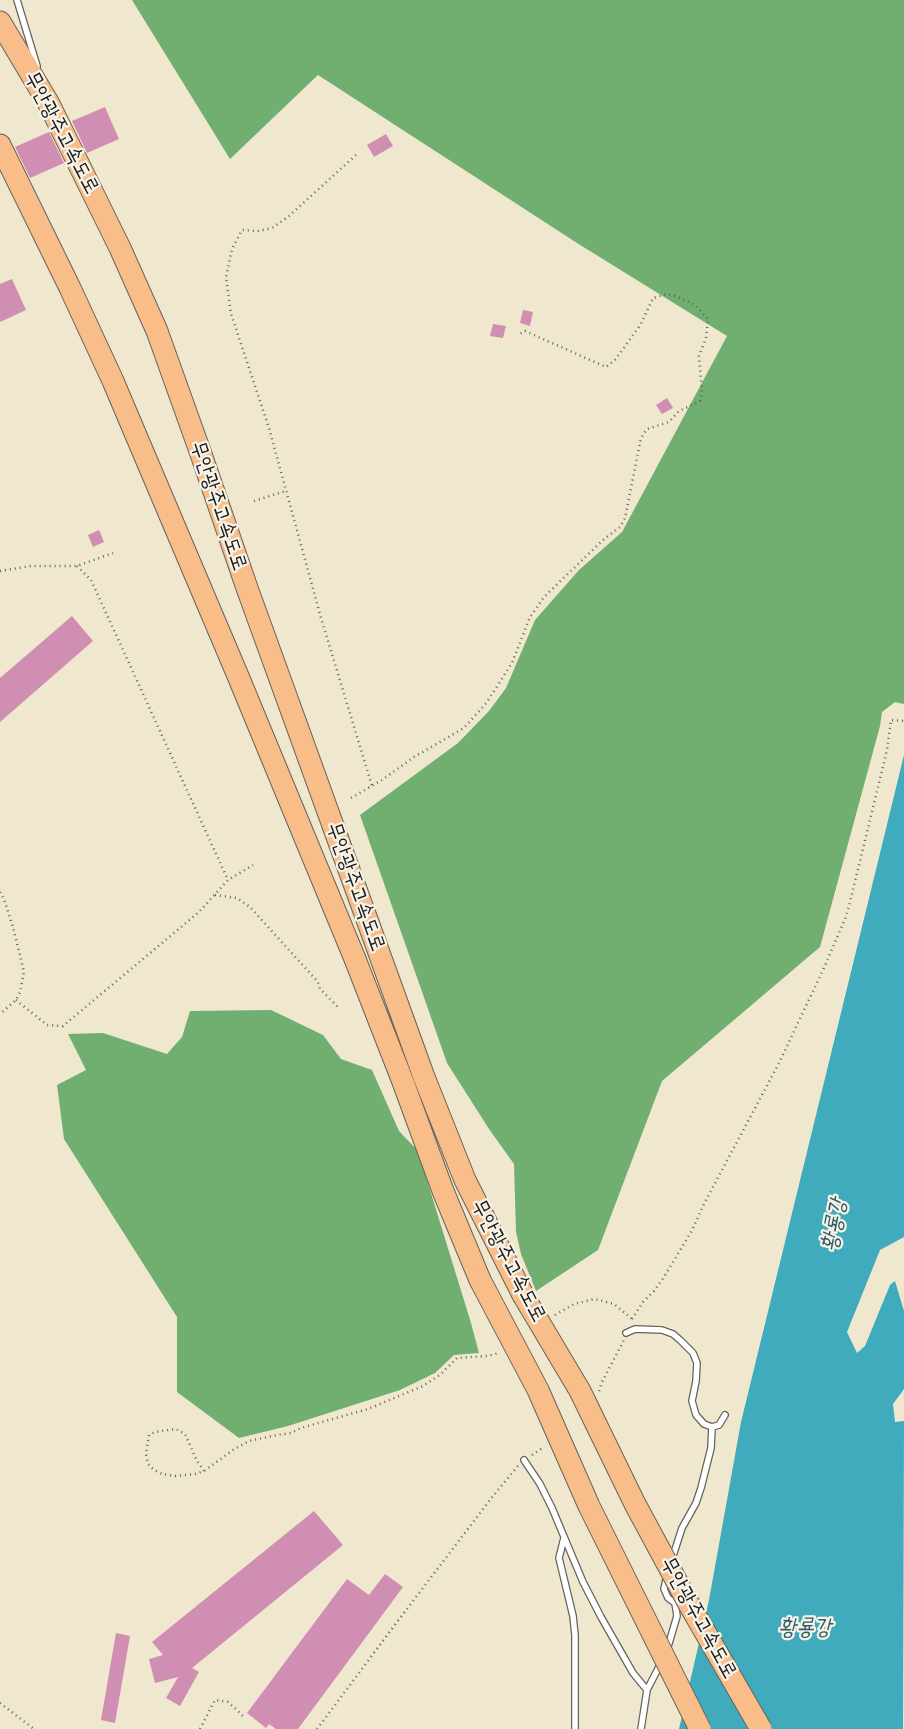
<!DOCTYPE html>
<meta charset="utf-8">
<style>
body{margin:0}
canvas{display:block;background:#efe7ce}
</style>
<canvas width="904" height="1729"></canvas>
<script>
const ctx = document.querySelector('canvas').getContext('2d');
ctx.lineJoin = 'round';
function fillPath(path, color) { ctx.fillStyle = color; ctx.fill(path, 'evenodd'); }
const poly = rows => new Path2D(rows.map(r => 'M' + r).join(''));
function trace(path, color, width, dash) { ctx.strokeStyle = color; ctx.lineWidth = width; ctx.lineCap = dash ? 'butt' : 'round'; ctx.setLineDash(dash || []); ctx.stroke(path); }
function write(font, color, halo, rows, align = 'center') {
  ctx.font = font + ' Itim,"Poor Story",sans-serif'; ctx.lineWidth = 4.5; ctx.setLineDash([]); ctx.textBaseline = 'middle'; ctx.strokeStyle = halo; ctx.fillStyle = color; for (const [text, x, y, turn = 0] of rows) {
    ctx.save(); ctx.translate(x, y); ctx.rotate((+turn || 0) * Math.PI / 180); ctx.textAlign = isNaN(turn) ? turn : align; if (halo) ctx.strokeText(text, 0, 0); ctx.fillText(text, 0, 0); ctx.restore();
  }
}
const forest = poly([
 [132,0,904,0,904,704,895,702,882,712,880,726,820,947,662,1081,598,1250,536,1291,521,1254,516,1232,514,1164,489,1129,447,1063,360,815,458,743,489,711,506,688,535,620,579,570,622,532,727,336,577,243,318,75,230,159],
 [271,1010,323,1035,341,1059,372,1070,399,1131,418,1151,471,1323,479,1353,454,1355,435,1373,400,1390,288,1426,239,1438,177,1392,177,1317,64,1139,57,1085,86,1070,68,1034,103,1033,167,1054,182,1037,190,1011]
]);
const water = poly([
 [904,755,904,1237,880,1250,847,1332,857,1353,865,1346,890,1285,895,1281,904,1311,904,1389,893,1404,895,1422,904,1421,903,1729,679,1729,709,1600,741,1422]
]);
const building = poly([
 [105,107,119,139,87,153,72,121],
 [49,132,64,163,30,178,15,147],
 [386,134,393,146,374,157,367,145],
 [12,279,26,310,0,322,0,284],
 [523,310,533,312,530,326,520,323],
 [493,324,506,326,503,338,490,336],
 [667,398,673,408,662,414,656,405],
 [99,530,104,542,93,547,88,535],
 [72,616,93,641,0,722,0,678],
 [314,1511,343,1545,192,1668,199,1672,180,1706,166,1698,178,1677,155,1683,149,1659,163,1655,152,1642],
 [385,1574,403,1587,298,1729,276,1729,269,1724,266,1728,247,1713,347,1579,369,1595],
 [116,1633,130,1636,115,1723,101,1720]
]);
const path = poly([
 [356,155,289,216,272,228,258,231,242,230,232,249,226,277,231,314,269,428,321,618,372,786],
 [254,501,286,491],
 [77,566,91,580,228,880],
 [0,571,31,566,77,566,113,553],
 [351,798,382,780,414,757,464,728,487,702,512,663,530,617,544,597,603,540,620,527,625,518,641,438,647,429,669,422,679,411,700,401,702,392,699,356,706,338,708,319,695,305,675,296,667,294,653,298,641,324,615,360,606,367,525,331,518,335],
 [0,892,4,899,13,927,24,972,20,992,16,1000,0,1014],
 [215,895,237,898,250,907,318,982,320,989,340,1009],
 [16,1000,47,1025,63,1026,199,912,228,880,253,865],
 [555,1315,574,1304,595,1299,614,1304,632,1319,631,1321],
 [632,1319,643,1302,654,1291,664,1277,691,1232,705,1202,779,1063,823,970,845,919,849,906,887,750,891,720,904,721],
 [599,1391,602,1382,624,1340],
 [532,1455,544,1447],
 [204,1471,197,1461,185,1434,176,1429,155,1432,149,1435,146,1454,148,1464,154,1470,162,1474,176,1476,195,1474,204,1471,233,1450,249,1441,277,1435,291,1433,301,1428,368,1409,423,1386,441,1374,457,1358,487,1356,499,1353],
 [0,1703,34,1729],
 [200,1729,215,1700,228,1702,243,1716],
 [317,1729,400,1618,493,1496,518,1466]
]);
const service = poly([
 [17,0,37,66],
 [626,1333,635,1329,662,1330,673,1334,680,1340,693,1353,697,1363,696,1381,692,1401,696,1415,704,1424,712,1427,719,1425,725,1415],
 [524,1460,540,1484,552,1508,583,1582,601,1617,633,1673,647,1690],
 [564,1538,559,1558,573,1616,575,1635,575,1729],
 [672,1559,682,1528,696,1503,701,1488,711,1448,712,1427],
 [667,1575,664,1589,668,1598,675,1603,677,1616,667,1650],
 [641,1729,647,1690,661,1663]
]);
const motorway = poly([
 [0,22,49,104,120,248,157,331,201,454,247,588,424,1077,465,1180,523,1295],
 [0,145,70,288,113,381,238,676,355,959,403,1082,443,1191,480,1280]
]);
const motorwayBridge = poly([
 [480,1280,538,1390,589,1506,700,1729],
 [523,1295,580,1391,635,1504,690,1606,761,1729]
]);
const streetNames = [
 ["무안광주고속도로",61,133,62],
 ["무안광주고속도로",218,506,71],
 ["무안광주고속도로",355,887,70],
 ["무안광주고속도로",508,1261,62],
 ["무안광주고속도로",698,1618,61]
];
const waterNames = [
 ["황룡강",835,1225,-79],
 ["황룡강",805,1628]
];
fillPath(forest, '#71af70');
fillPath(water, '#3fabbd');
fillPath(building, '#d18eb3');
trace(service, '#66635a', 8);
trace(motorway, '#66635a', 23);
trace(path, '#66635a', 2.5, [1, 4]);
trace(service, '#fff', 5.5);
trace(motorway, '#f8bd88', 21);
trace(motorwayBridge, '#66635a', 23, []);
trace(motorwayBridge, '#f8bd88', 21);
write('21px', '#1c1c1c', '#f7f3e8', streetNames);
write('italic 22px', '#2c5c64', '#f7f3e8', waterNames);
</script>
